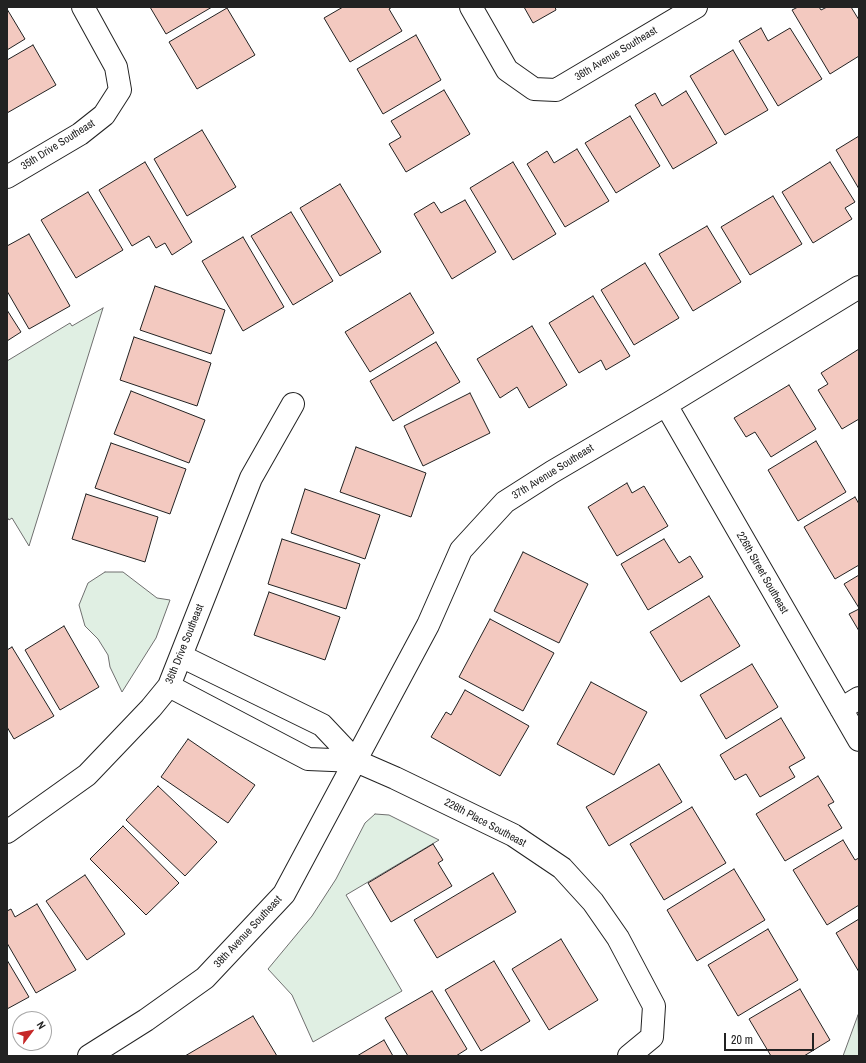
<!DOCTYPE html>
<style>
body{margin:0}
#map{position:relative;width:866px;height:1063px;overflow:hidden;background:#fff;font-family:"Archivo Narrow",sans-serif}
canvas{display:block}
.frame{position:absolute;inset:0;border:8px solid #222;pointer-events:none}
.north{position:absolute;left:12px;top:1011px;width:40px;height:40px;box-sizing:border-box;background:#fff;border:1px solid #a7a7a7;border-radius:50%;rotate:58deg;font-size:11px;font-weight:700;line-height:16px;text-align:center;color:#222}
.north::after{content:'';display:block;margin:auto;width:14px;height:18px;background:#c62828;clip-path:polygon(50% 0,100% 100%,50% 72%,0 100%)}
.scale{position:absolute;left:724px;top:1033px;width:90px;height:18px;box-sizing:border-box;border:2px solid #222;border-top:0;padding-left:5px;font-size:12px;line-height:14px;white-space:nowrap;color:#222;-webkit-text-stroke:3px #fff;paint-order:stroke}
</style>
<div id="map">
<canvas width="866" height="1063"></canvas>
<div class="frame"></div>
<div class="north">N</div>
<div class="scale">20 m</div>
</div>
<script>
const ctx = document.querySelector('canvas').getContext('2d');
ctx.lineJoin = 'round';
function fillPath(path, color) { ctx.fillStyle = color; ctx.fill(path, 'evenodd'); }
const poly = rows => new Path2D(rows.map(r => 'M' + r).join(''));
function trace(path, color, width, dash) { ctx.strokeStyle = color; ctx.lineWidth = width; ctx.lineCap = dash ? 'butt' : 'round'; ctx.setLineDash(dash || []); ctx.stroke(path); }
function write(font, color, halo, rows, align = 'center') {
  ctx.font = font + ' "Archivo Narrow",sans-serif'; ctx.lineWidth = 3; ctx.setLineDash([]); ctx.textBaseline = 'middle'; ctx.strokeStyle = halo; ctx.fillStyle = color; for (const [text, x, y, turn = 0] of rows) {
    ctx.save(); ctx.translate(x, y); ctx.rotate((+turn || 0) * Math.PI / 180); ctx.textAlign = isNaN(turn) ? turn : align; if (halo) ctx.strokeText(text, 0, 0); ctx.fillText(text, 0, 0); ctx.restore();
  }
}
const green = poly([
 [103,308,29,546,12,518,9,520,7,517,7,361,70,323,72,326,103,308],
 [105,572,123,572,157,598,170,600,156,638,122,692,110,667,108,655,98,639,85,626,79,605,88,583,105,572],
 [375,814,389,815,439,840,346,895,402,991,313,1042,292,995,268,969,312,916,336,879,365,823,375,814],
 [858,1015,859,1056,843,1056,858,1015]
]);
const building = poly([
 [150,7,212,7,166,34,150,7],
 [343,7,392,7,389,9,402,31,350,62,324,18,343,7],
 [524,7,555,7,556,10,533,23,524,7],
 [798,7,819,7,821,10,827,7,851,7,859,20,859,56,830,74,792,10,798,7],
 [227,8,255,55,197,89,169,42,227,8],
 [7,9,25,39,7,50,7,9],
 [761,28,768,41,790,28,822,79,778,106,739,41,761,28],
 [416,35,441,80,383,114,357,69,416,35],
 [33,45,56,85,7,113,7,60,33,45],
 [733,50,768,110,725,135,690,76,733,50],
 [444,90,470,134,406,172,389,144,401,137,391,121,444,90],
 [686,91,717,143,673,169,635,105,655,93,662,106,686,91],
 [630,116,660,166,616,193,585,143,630,116],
 [202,130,236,187,187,216,154,159,202,130],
 [859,136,859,189,836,150,859,136],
 [577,149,609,201,565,227,527,164,547,151,554,163,577,149],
 [145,162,192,242,172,255,165,243,156,248,149,236,132,246,99,190,145,162],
 [513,162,556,234,513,260,470,188,513,162],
 [830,162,855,202,845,208,852,219,813,243,782,192,830,162],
 [340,184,381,252,340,276,300,208,340,184],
 [88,192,123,250,76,278,41,220,88,192],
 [773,196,802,244,750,275,721,227,773,196],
 [465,200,496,252,452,279,414,214,434,202,441,213,465,200],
 [291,212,333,281,293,305,251,236,291,212],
 [707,226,741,282,693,311,659,254,707,226],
 [29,234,70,306,29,329,7,291,7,246,29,234],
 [243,237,284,307,243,331,202,261,243,237],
 [645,263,679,318,634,345,601,290,645,263],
 [155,286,225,310,211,354,140,330,155,286],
 [410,293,434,333,370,372,345,332,410,293],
 [593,296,630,356,606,370,601,360,579,373,549,323,593,296],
 [7,310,21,332,7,341,7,310],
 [532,326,567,385,529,408,517,387,500,398,477,359,532,326],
 [134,337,211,363,197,406,120,380,134,337],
 [436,342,460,382,393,421,370,381,436,342],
 [859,349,859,419,842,429,818,390,828,384,821,373,859,349],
 [789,385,816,429,771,457,755,432,746,437,734,418,789,385],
 [131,391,205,420,189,463,114,434,131,391],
 [470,393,490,433,423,466,404,426,470,393],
 [816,441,846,492,798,521,768,470,816,441],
 [111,443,186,469,170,514,95,488,111,443],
 [356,447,426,473,411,517,340,492,356,447],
 [627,483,632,493,644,486,668,526,617,556,588,507,627,483],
 [305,489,380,515,365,559,291,533,305,489],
 [86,494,158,517,145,562,72,539,86,494],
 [855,497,859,504,859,565,835,579,804,527,855,497],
 [282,539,360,564,346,609,268,584,282,539],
 [664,539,679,563,690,556,703,577,648,610,621,564,664,539],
 [523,552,588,584,559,643,494,611,523,552],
 [859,575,859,608,844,584,859,575],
 [269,592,340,617,325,660,254,635,269,592],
 [709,596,740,646,681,682,650,632,709,596],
 [859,609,859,631,849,614,859,609],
 [490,619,554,653,523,711,459,677,490,619],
 [64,626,99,687,60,710,25,650,64,626],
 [12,647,54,716,14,739,7,727,7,650,12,647],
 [752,664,778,707,726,739,700,695,752,664],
 [591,682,647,712,614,775,557,744,591,682],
 [465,690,529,726,500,776,431,737,446,712,451,715,465,690],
 [781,718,805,758,789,767,795,777,760,797,746,774,735,780,720,755,781,718],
 [188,739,255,785,228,823,161,777,188,739],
 [659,764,682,802,609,846,586,807,659,764],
 [818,776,834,802,828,805,842,828,785,861,756,814,818,776],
 [158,786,217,842,185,876,126,820,158,786],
 [692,807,726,863,664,900,630,844,692,807],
 [123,826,179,883,146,915,90,859,123,826],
 [843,840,855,860,859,858,859,905,827,925,793,870,843,840],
 [433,844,443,860,438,863,452,886,391,922,368,883,433,844],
 [734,869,765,920,697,961,667,910,734,869],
 [493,873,516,912,437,958,414,920,493,873],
 [85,875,125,934,87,960,46,901,85,875],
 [37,904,76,970,36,993,7,943,7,911,11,909,15,917,37,904],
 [859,919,859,972,836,933,859,919],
 [768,929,798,980,738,1016,708,965,768,929],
 [561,939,598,1000,549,1030,512,969,561,939],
 [7,960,29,997,7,1009,7,960],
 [494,961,530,1021,481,1051,445,990,494,961],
 [800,989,830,1040,804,1056,771,1056,749,1019,800,989],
 [432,991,467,1049,456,1056,408,1056,385,1018,432,991],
 [253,1016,277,1056,185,1056,253,1016],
 [384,1040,393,1056,357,1056,384,1040]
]);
const minor = poly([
 [471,7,507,70,534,89,556,90,696,7],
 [7,177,80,134,104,115,120,90,116,67,83,7],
 [666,405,859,740],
 [181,656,322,725,356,761],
 [169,686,308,759,356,761,395,778,513,835,562,868,593,902,618,938,654,1006,652,1037,629,1056],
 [841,709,859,698],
 [7,832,87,775,151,708,169,686,251,478,293,404],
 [89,1056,146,1020,205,978,284,894,428,625,461,550,505,502,552,472,666,405,859,287]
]);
const streetNames = [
 ["36th Avenue Southeast",616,54,-31],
 ["35th Drive Southeast",58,145,-32],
 ["37th Avenue Southeast",553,472,-32],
 ["226th Street Southeast",762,573,60],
 ["36th Drive Southeast",185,644,-68],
 ["226th Place Southeast",485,823,28],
 ["38th Avenue Southeast",248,932,-47]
];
fillPath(green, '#e0efe3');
trace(green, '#6f6f6f', 1);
fillPath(building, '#f3c9c0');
trace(building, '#222', 1);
trace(minor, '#222', 24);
trace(minor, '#fff', 22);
write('11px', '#222', '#fff', streetNames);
</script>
